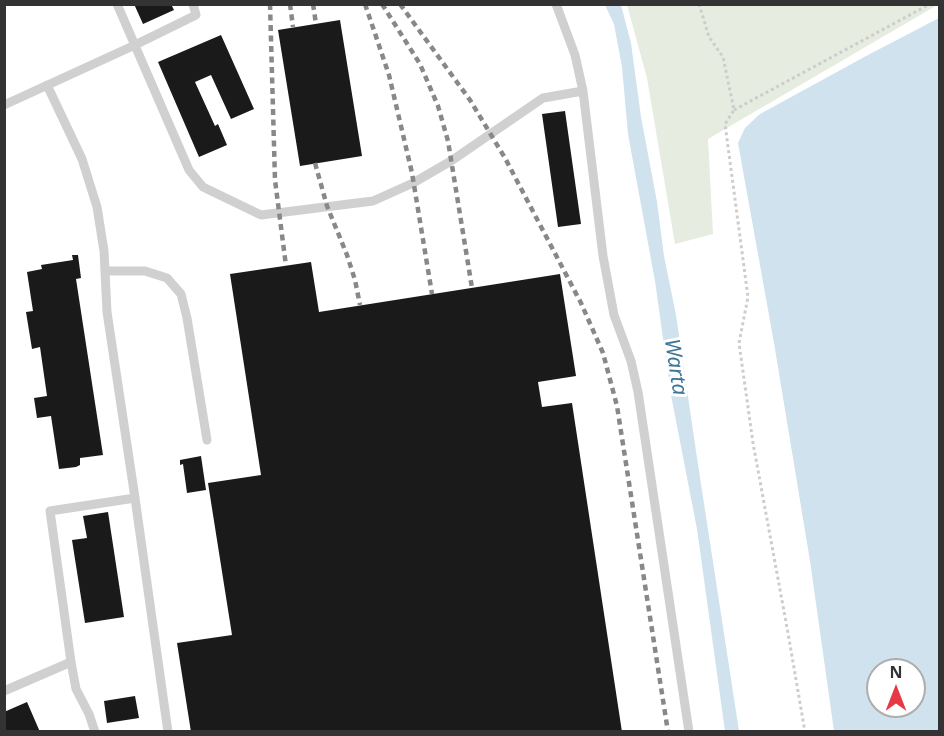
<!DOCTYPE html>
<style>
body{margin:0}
#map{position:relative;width:944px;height:736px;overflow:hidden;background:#fff;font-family:"Noto Sans",sans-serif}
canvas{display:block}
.frame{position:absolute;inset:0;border:6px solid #333;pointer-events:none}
.north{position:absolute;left:866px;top:658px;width:60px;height:60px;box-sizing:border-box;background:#fff;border:2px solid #adadad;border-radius:50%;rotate:0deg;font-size:16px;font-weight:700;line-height:24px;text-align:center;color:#333}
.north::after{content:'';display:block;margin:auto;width:21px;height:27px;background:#e63946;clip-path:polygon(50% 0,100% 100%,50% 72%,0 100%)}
</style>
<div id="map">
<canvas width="944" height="736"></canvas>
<div class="frame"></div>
<div class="north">N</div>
</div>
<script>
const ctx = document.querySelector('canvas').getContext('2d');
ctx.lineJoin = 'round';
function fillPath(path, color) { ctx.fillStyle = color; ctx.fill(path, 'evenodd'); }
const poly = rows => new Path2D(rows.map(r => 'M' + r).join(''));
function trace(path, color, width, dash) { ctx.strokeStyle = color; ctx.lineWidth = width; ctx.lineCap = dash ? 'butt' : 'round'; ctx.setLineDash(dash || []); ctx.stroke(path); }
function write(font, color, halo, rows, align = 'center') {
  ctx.font = font + ' "Noto Sans",sans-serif'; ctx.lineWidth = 6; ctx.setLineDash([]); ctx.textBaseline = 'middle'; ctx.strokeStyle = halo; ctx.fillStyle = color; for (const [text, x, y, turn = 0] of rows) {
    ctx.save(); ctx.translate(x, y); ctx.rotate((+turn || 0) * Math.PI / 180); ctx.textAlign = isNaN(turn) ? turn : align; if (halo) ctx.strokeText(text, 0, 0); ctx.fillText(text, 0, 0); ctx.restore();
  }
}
const green = poly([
 [939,4,708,139,713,234,675,244,647,78,627,5]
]);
const water = poly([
 [605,5,621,5,631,43,641,117,657,202,664,256,676,315,697,458,739,731,725,731,697,529,671,395,655,281,628,134,622,67,614,24],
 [939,18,939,731,834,731,810,561,774,343,738,143,745,128,760,114,868,55],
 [878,670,914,670,914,706,878,706]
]);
const building = poly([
 [134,4,171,4,174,10,143,24],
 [340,20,362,156,300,166,278,30],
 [221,35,254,109,231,119,211,75,195,82,215,126,218,124,227,145,199,157,158,62],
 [565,111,581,224,558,227,542,114],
 [72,255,78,255,81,278,76,279,103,455,80,458,80,465,76,467,59,469,51,416,37,418,34,398,47,396,40,347,32,349,26,312,33,311,27,272,42,269,41,265,73,260],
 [311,262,319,312,560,274,576,376,538,382,542,407,572,403,622,732,191,732,177,643,232,635,208,483,261,475,230,274],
 [201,456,206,490,187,493,183,464,180,465,180,460],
 [108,512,124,617,85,623,72,540,87,538,83,516],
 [135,696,139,718,107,723,104,701],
 [27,702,40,732,4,732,4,712]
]);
const path = poly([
 [699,4,709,37,723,57,734,110,725,124,748,297,739,343,753,443,788,633,805,732],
 [734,110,930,4]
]);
const lane = poly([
 [117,4,189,170,203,187,261,215,373,201,413,183,451,161,543,98,583,91],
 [556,4,575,55,583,91,603,256,614,315,631,361,638,392,689,732],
 [47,85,82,159,97,207,104,251,107,312,135,498,168,732],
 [4,105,135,45,196,15,193,4],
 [105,271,145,271,167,278,181,294,187,318,207,440],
 [4,691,71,662],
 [95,732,89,714,76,689,71,662,50,511,135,498]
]);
const rail = poly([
 [270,4,275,180,286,266],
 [290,4,293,27],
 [313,4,316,24],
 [365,4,389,75,412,173,432,294],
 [382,4,420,64,438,106,448,141,472,288],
 [400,4,470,100,505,158,581,303,603,353,617,406,668,732],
 [315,163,327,206,347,255,355,280,360,305]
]);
const waterNames = [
 ["Warta",675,367,81]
];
fillPath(green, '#e6ecdf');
fillPath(water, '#cfe2ee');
fillPath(building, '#1a1a1a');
trace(path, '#cdcdcd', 3, [3, 3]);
trace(lane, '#d0d0d0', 9);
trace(rail, '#888', 4.5, [6, 4.5]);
write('italic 21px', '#3f7597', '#fff', waterNames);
</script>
